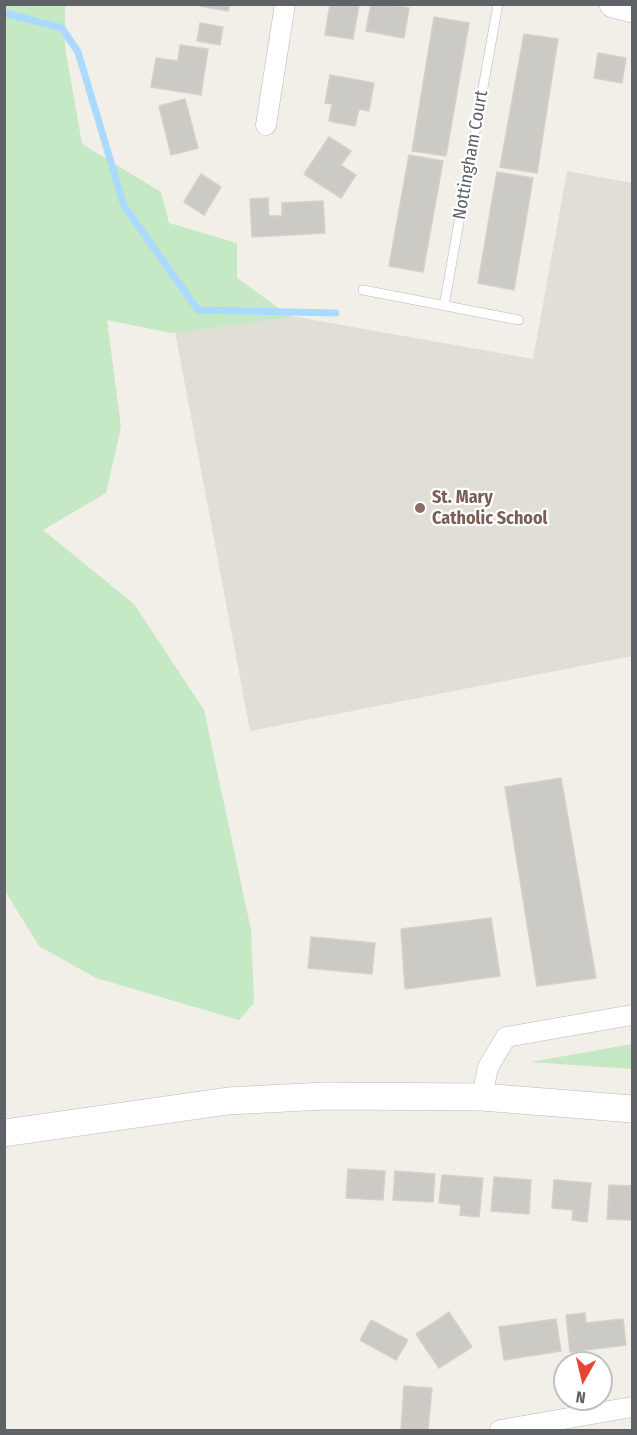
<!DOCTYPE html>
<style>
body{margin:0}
#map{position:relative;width:637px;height:1435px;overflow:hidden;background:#f1efe8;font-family:"Fira Sans Condensed",sans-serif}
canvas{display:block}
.frame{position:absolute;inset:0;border:6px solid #5f6368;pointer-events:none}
.north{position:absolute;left:553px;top:1351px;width:60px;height:60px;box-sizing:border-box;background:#fff;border:2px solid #bfc1c3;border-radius:50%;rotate:188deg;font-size:16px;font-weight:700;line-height:24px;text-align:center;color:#5f6368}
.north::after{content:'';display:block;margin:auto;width:21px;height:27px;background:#ea4335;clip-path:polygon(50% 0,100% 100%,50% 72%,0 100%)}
</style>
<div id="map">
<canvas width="637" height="1435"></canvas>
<div class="frame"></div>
<div class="north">N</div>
</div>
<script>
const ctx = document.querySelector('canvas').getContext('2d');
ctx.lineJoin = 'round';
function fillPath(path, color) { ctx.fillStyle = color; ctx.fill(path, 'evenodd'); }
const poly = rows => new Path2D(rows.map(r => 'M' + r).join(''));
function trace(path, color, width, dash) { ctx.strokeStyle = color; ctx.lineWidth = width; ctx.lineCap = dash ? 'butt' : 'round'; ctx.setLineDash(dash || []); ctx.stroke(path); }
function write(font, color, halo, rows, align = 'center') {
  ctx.font = font + ' "Fira Sans Condensed",sans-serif'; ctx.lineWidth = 4.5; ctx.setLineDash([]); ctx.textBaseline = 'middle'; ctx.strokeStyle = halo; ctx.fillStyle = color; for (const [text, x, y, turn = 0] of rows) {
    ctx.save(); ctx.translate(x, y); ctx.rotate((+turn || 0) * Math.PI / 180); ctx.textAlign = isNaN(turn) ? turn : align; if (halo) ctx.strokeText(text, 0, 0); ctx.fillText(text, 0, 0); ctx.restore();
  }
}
const education = poly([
 [567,171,632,183,632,656,250,731,168,294,533,359]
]);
const green = poly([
 [5,4,65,5,65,47,82,144,161,192,169,223,237,243,237,278,291,317,171,333,107,320,121,427,106,493,43,530,134,604,204,710,251,930,254,1003,239,1020,96,978,39,946,5,891],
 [632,1044,632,1069,531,1062]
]);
const stream = poly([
 [4,13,62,28,78,52,124,206,198,310,336,313]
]);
const building = poly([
 [200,4,230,4,228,11,200,6,200,4],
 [330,4,359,5,353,39,325,35,330,4],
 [371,4,389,4,409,8,404,38,366,31,371,4],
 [434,17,469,23,446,156,412,151,434,17],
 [200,23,223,27,220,45,197,41,200,23],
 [524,34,558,39,537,173,500,167,524,34],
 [180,45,208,49,201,95,151,87,156,58,178,61,180,45],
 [598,53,626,58,622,83,594,78,598,53],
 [330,75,374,83,369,111,359,109,355,126,329,121,332,104,325,103,330,75],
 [185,99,198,148,171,155,159,106,185,99],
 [329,137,351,151,341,165,356,175,341,198,304,174,329,137],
 [409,155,443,161,423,272,389,266,409,155],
 [497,172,533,178,514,290,478,283,497,172],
 [201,174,221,187,204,215,184,202,201,174],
 [268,198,269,216,282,216,282,203,323,201,325,233,252,237,250,199,268,198],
 [561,778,596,978,537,986,505,787,561,778],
 [491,918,500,976,405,989,401,929,491,918],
 [311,937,375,943,372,974,308,968,311,937],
 [348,1169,385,1171,383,1200,346,1198,348,1169],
 [395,1171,435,1174,433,1202,393,1200,395,1171],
 [442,1175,483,1178,479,1217,460,1215,461,1205,439,1203,442,1175],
 [494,1177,531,1180,529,1214,491,1211,494,1177],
 [554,1180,591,1183,587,1222,572,1220,573,1210,552,1208,554,1180],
 [609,1185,632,1186,632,1220,607,1219,609,1185],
 [449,1312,472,1347,439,1368,416,1334,449,1312],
 [585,1313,586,1323,623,1319,626,1345,570,1352,566,1315,585,1313],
 [556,1319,561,1351,504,1360,499,1327,556,1319],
 [371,1320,408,1340,396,1360,360,1340,371,1320],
 [404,1386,432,1388,428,1430,401,1430,404,1386]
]);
const lane = poly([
 [363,290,519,320],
 [444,306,498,4]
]);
const street = poly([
 [266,125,285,4],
 [482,1097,488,1067,506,1037,632,1015],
 [500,1430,632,1407]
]);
const secondary = poly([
 [613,4,632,9],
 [4,1133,228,1101,325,1096,482,1097,632,1109]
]);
const markers = [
 [420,508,6,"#8d6e63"]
];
const streetNames = [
 ["Nottingham Court",471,155,-80]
];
const educationNames = [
 ["St. Mary",432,498],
 ["Catholic School",432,519]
];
fillPath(education, '#e1ded6');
fillPath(green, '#c5e8c5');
trace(stream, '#aadaff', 7);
fillPath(building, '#cccac5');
trace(building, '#d6d1c6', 1.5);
trace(lane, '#b5b8bc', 10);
trace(street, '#b5b8bc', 21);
trace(secondary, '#b6babf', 28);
trace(lane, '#fff', 9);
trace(street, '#fff', 20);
trace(secondary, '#fff', 27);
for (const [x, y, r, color] of markers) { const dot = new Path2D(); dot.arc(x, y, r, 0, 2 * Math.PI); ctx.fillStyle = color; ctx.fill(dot); trace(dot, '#fff', 2); }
write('18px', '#5f6368', '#fff', streetNames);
write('bold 18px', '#785e54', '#fff', educationNames, 'left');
</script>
